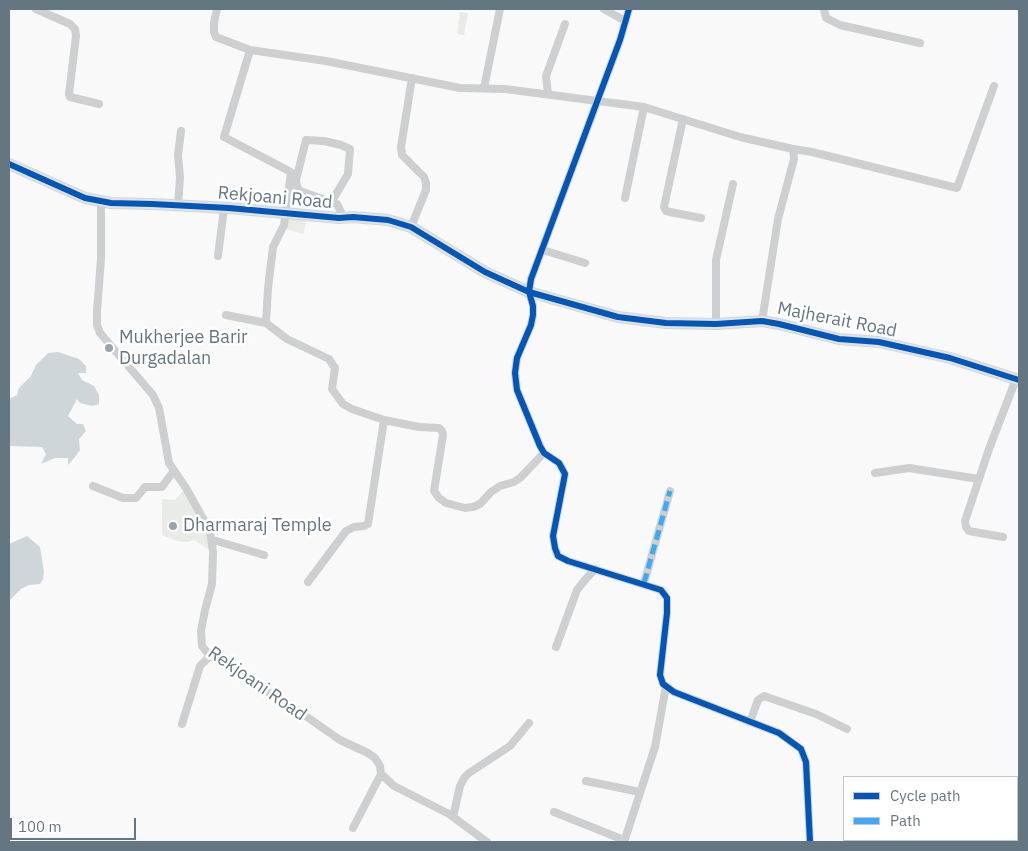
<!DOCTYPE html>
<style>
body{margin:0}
#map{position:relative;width:1028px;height:851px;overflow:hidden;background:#f9f9f9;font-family:"IBM Plex Sans",sans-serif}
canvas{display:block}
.frame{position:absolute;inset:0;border:10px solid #657683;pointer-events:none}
.legend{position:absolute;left:843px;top:776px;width:175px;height:65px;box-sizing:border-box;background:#fff;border:1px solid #c1c8cd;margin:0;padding:6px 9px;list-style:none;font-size:15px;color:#657683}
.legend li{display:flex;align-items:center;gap:10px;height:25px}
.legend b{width:25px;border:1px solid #c1c8cd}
.scale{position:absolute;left:10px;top:818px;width:126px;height:22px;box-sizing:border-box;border:2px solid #657683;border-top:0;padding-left:6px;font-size:15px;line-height:18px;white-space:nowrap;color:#657683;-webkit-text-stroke:4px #fff;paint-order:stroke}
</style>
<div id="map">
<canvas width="1028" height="851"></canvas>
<div class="frame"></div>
<ul class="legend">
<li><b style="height:6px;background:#0057b8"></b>Cycle path</li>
<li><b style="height:6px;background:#3fa9f5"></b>Path</li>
</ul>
<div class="scale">100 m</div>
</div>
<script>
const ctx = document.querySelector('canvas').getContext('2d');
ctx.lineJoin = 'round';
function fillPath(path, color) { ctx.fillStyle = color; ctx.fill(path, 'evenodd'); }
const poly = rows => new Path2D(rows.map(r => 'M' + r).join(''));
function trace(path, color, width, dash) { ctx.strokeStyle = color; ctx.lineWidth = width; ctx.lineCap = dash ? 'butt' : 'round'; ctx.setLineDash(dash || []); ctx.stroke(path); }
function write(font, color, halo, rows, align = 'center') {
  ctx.font = font + ' "IBM Plex Sans",sans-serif'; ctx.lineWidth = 5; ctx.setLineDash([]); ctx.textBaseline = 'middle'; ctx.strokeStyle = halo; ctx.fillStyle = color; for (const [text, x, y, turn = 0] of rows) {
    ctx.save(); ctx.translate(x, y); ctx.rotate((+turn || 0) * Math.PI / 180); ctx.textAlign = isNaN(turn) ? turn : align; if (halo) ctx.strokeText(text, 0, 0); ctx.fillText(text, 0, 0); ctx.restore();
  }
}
const green = poly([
 [460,12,468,13,464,35,457,34],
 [289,218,307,219,303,234,286,229],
 [186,488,210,531,213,552,194,540,188,542,177,541,162,535,162,499,175,500]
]);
const water = poly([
 [58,352,79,359,86,366,86,373,78,373,82,380,94,386,99,395,99,404,92,406,80,403,77,399,68,416,77,424,83,424,86,431,79,439,80,450,75,457,68,465,68,458,55,458,41,464,46,454,42,447,9,446,9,416,10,413,9,399,17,395,19,388,31,376,36,365,48,353],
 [27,536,40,547,44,572,43,579,40,584,29,585,21,589,9,601,9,544]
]);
const street = poly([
 [36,9,70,24,75,29,76,36,69,94,70,97,99,104],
 [217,9,214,23,214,32,216,37,250,50,326,61,460,88,505,89,644,107,740,137,793,149,794,159,778,219,762,321],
 [604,9,625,21],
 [629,9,620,40,531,279,529,292,533,306,533,315,531,325,517,358,515,373,517,390,540,446,544,453,559,463,565,474,553,536,555,548,558,556,568,561,661,590,667,598,667,613,660,675,663,684,674,692,779,733,801,749,806,762,810,842],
 [824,9,826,18,840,25,920,43],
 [250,50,224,137,291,172,284,225,273,247,268,288,266,323,287,339,329,359,335,368,332,389,343,404,352,409,384,420,368,524,364,526,354,527,346,531,308,582],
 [484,88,500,9],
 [548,94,546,76,565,24],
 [683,119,664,207,666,211,670,212,701,218],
 [793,149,812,152,957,188,994,86],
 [625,198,644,107],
 [332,201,348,174,350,149,341,145,324,141,306,140,296,180,297,187,300,191,337,204,341,212,339,218],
 [101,202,101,259,97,311,97,325,100,333,153,395,159,408,169,463,186,488,210,531,213,552,212,584,205,610,201,631,202,646,210,656,297,710,340,740,368,753,375,758,380,766,381,774],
 [178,206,180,177,178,155,181,131],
 [411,227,426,190,426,183,424,177,402,155,401,147,412,78],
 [543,250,585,263],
 [218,256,224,208],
 [226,315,266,323],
 [716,324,716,260,733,184],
 [384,420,419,427,439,428,442,431,443,435,434,491,439,498,446,503,465,508,473,507,480,504,491,492,500,486,514,482,520,478,544,453],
 [875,473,909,468,979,479],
 [93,486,123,498,136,498,145,487,162,487,173,472],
 [1003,537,969,531,966,527,965,521,989,449,1016,379],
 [213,540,264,555],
 [644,583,670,491],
 [556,647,577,590,584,581,595,569],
 [750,722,758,700,764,696,816,714,847,729],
 [182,724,200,666,210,656],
 [381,774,394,786,449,814,487,842],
 [586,781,640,792],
 [554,812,624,840],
 [453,817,460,786,464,778,469,773,510,746,529,723],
 [353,828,381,774],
 [1017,839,1019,840],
 [624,842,655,747,666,686]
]);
const secondary = poly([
 [9,164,85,198,111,203,152,204,229,208,339,218,353,217,388,220,411,227,485,272,529,292,618,317,666,323,716,324,762,321,779,324,839,339,879,342,950,358,1019,380]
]);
const quiet = poly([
 [644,583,670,491]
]);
const cycleway = poly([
 [629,9,620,40,531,279,529,292,533,306,533,315,531,325,517,358,515,373,517,390,540,446,544,453,559,463,565,474,553,536,555,548,558,556,568,561,661,590,667,598,667,613,660,675,663,684,674,692,779,733,801,749,806,762,810,842],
 [9,164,85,198,111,203,152,204,229,208,339,218,353,217,388,220,411,227,485,272,529,292,618,317,666,323,716,324,762,321,779,324,839,339,879,342,950,358,1019,380]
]);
const markers = [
 [109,348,5,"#99a4ac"],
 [173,526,5,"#99a4ac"]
];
const streetNames = [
 ["Rekjoani Road",275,198,5],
 ["Majherait Road",837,320,11],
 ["Rekjoani Road",257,684,35]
];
const poiNames = [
 ["Mukherjee Barir",119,338],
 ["Durgadalan",119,359],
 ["Dharmaraj Temple",183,526]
];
fillPath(green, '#e8ebe6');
fillPath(water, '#ced6d9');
trace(secondary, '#d5d6d7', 12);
trace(street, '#cecfd0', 8);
trace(secondary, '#e1e2e2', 10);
trace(quiet, '#3fa9f5', 5, [10, 5]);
trace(cycleway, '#0057b8', 6);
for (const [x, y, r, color] of markers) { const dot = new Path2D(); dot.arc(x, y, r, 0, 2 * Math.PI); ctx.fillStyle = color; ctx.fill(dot); trace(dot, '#fff', 2); }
write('18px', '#657683', '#fff', streetNames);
write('18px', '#657683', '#fff', poiNames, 'left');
</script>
